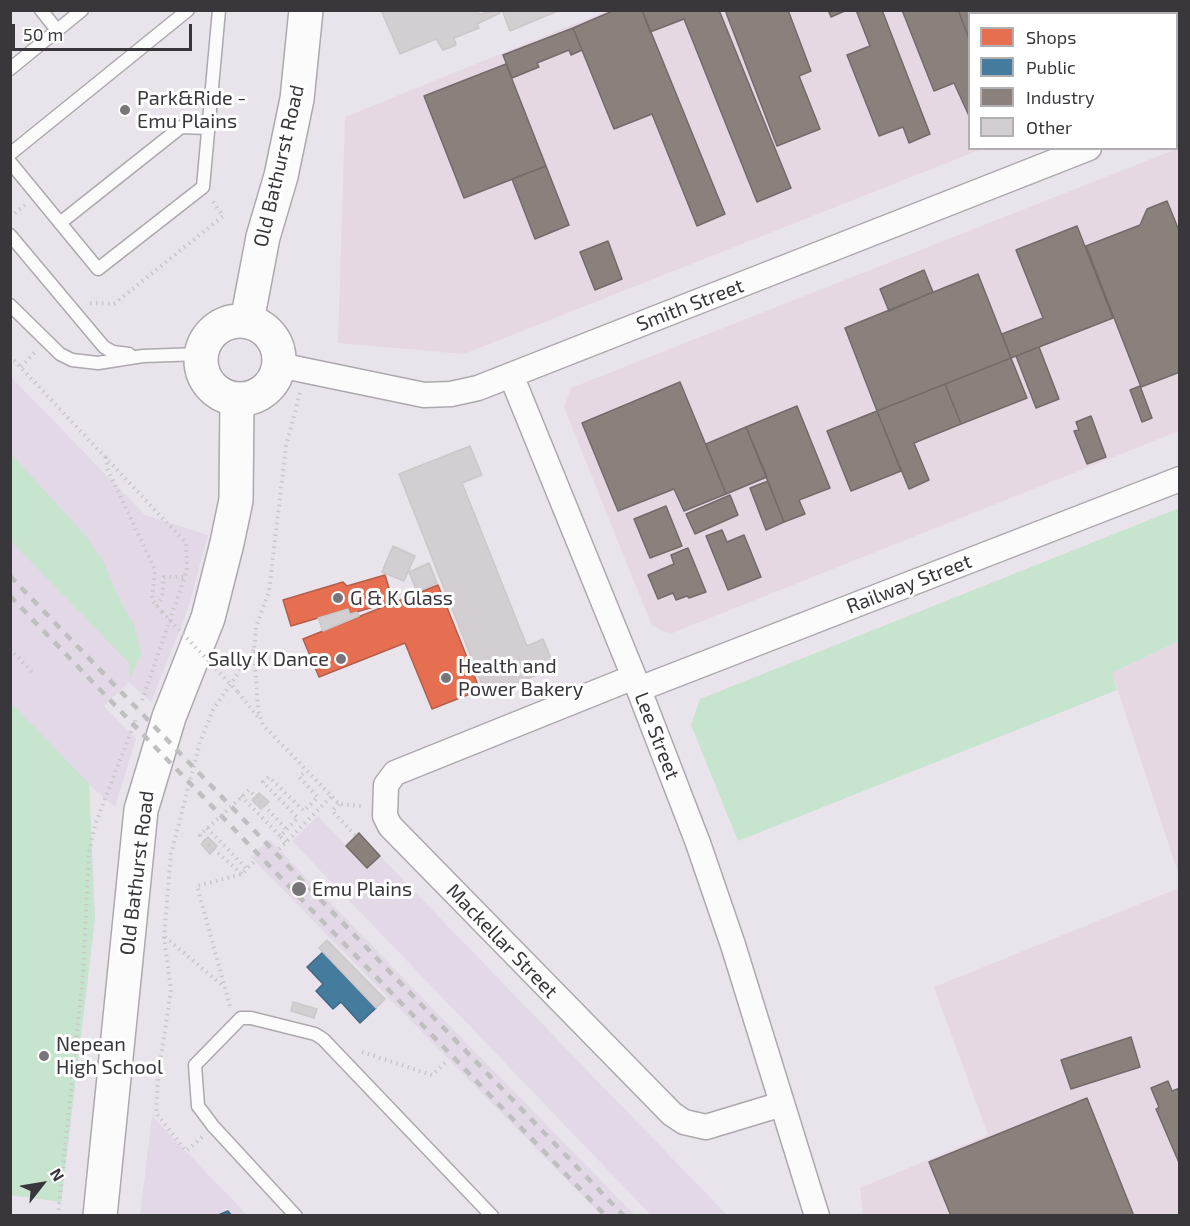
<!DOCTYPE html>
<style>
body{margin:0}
#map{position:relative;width:1190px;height:1226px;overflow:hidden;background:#e9e4ec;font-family:"Exo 2",sans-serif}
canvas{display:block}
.frame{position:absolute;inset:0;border:12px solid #3a373c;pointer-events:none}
.legend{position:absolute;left:968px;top:12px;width:210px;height:138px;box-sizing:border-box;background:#fff;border:2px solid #b0afb1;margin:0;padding:8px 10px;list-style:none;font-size:18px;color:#3a373c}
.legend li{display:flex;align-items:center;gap:12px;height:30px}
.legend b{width:30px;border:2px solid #b0afb1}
.north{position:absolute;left:12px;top:1154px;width:60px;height:60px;-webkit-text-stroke:4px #fff;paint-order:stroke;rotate:59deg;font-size:16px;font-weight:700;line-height:24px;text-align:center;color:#3a373c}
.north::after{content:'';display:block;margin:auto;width:21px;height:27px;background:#3a373c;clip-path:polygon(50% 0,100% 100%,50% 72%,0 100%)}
.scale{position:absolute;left:12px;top:24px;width:180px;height:27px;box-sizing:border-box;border:3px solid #3a373c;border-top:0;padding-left:8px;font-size:18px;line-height:21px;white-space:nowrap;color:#3a373c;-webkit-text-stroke:4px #fff;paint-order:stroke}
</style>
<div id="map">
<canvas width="1190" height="1226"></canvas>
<div class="frame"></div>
<ul class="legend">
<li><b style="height:16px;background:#e76f51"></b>Shops</li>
<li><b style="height:16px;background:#457b9d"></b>Public</li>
<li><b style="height:16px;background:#8a817c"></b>Industry</li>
<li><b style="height:16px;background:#d3ced1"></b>Other</li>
</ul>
<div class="north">N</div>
<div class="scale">50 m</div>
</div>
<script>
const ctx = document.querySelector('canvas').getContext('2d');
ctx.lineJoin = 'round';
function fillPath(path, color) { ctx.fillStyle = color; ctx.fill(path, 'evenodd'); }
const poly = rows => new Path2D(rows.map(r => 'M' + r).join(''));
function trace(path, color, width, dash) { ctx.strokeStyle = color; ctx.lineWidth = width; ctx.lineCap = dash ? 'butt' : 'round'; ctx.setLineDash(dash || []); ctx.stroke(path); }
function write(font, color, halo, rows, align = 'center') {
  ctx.font = font + ' "Exo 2",sans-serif'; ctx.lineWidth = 6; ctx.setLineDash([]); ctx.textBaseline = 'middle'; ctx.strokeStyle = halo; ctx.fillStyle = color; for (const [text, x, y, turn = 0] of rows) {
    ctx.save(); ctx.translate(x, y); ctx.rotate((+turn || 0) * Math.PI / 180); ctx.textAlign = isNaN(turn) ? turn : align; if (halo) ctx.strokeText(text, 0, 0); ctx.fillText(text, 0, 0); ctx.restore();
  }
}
const built = poly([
 [10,376,145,515,208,535,188,609,151,702,129,682,104,706,136,739,115,807,89,785,95,918,61,1202,11,1195],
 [318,816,367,867,380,856,727,1215,651,1215,292,841],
 [269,839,438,1014,635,1215,601,1215,251,857],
 [152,1116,247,1215,140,1216]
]);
const industrial = poly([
 [606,11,1179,11,1180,70,1177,71,1176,14,970,14,970,148,982,149,464,354,338,343,345,117],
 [1179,148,1179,431,670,634,652,626,564,407,571,388],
 [1179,641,1179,876,1112,673],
 [1179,888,1179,1215,863,1215,860,1188,988,1135,934,987]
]);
const green = poly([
 [10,453,85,535,104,563,117,594,134,625,141,654,129,682,129,663,11,541],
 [1179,508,1179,641,1112,673,1117,690,738,841,691,725,700,699],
 [11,703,89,784,95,918,61,1202,11,1195]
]);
const shops = poly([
 [385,575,393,601,350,614,348,609,291,626,283,600,343,582,347,586,385,575],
 [438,585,480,690,432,709,405,643,319,677,303,639,438,585]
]);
const public = poly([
 [323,952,376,1008,360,1023,341,1002,333,1009,316,991,323,984,307,967,323,952],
 [228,1211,232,1216,216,1216,228,1211]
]);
const industry = poly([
 [615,10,642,10,725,214,697,226,652,114,614,129,573,28,615,10],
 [642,10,719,10,791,188,757,202,684,19,650,32,642,10],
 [725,10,788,10,811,71,799,76,820,129,777,146,725,10],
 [828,10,847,10,831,17,828,10],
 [856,10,882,10,930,134,909,143,903,127,879,136,847,55,870,46,856,10],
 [902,10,958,10,970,41,970,118,954,83,934,91,902,10],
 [958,10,1035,10,1036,14,970,14,970,41,958,10],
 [1035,10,1112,10,1113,14,1036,14,1035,10],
 [1112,10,1178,10,1180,35,1176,36,1176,14,1113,14,1112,10],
 [573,28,582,50,571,55,569,50,537,63,539,67,512,78,503,55,573,28],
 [506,64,546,166,464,198,424,96,506,64],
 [546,166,569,225,535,239,512,179,546,166],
 [1167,201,1180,233,1180,372,1141,387,1086,246,1140,225,1147,209,1167,201],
 [1077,226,1113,318,1011,358,1002,334,1043,318,1016,250,1077,226],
 [608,241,622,279,595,290,580,252,608,241],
 [924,270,933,292,889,311,880,289,924,270],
 [978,274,1011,358,877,411,845,328,978,274],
 [1039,347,1059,399,1036,408,1016,356,1039,347],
 [1011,358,1027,398,961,424,945,384,1011,358],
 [680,382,726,494,684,511,674,489,618,511,582,423,680,382],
 [945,384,961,424,914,443,929,480,909,489,877,411,945,384],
 [1140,386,1152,418,1142,422,1130,390,1140,386],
 [797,406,830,488,799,500,805,514,784,522,746,427,797,406],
 [877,411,901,471,851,491,827,431,877,411],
 [1091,416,1106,457,1087,464,1074,431,1079,430,1076,422,1091,416],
 [746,427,767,477,726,494,706,444,746,427],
 [768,481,784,522,766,530,750,488,768,481],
 [730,495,738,515,695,534,686,514,730,495],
 [666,506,682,546,650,558,634,519,666,506],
 [722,530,727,542,744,535,761,577,728,590,706,536,722,530],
 [688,548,706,592,689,598,687,596,676,600,673,593,658,599,648,575,674,564,671,555,688,548],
 [359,833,380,856,367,868,346,846,359,833],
 [1131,1037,1140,1067,1071,1089,1061,1060,1131,1037],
 [1168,1081,1172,1091,1180,1088,1180,1165,1156,1109,1159,1107,1151,1088,1168,1081],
 [1087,1098,1134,1216,951,1216,929,1162,1087,1098]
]);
const building = poly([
 [381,10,477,10,479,14,499,10,500,13,477,24,479,28,454,38,456,45,443,50,436,39,400,54,381,10],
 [502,10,560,10,510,31,502,10],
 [470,446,482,475,462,483,527,646,543,639,555,668,486,695,399,474,470,446],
 [393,546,415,556,404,581,382,572,393,546],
 [429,563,437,583,417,592,409,572,429,563],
 [348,609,350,614,357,612,359,616,323,631,318,618,348,609],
 [259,793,269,802,261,809,252,800,259,793],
 [208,837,217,846,210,854,201,844,208,837],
 [327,940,385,999,376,1008,319,948,327,940],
 [293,1002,317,1009,314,1018,291,1011,293,1002]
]);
const path = poly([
 [10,217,25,205],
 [90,303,114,304,223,216,212,200],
 [10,356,186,543,187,570,142,701],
 [21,367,35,352],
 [300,393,286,446,269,591,256,627,254,650,258,710,263,725,339,804,361,806],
 [106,457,107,468,155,570,152,600,162,612],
 [157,606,162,597,164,577,185,577],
 [10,649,33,673],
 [238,692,260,720],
 [241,796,280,836],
 [260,801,286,829],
 [339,804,332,811,356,836],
 [207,828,247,869],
 [286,842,280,836,298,818,263,782,269,777,304,811,318,797,299,777,306,771],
 [209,845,242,874],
 [279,849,331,797],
 [165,937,223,986],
 [230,1006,197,886,242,874,255,861],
 [362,1052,432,1075,448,1060],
 [202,1137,186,1151,156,1113,158,1077,171,990,164,937,171,854,200,742,213,710,254,650],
 [58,1216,83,975,89,852,95,825,137,716]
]);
const lane = poly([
 [41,10,57,30],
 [10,69,82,10],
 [10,154,188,10],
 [10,162,98,269,203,187,219,10],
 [60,223,181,127,207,128],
 [10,235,104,347,113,352,129,354],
 [10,305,60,354,72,360,98,363,143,356,201,354],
 [296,1216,213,1126,198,1106,195,1065,241,1018,251,1018,315,1034,323,1039,492,1216]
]);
const street = poly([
 [1176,114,1180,113],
 [279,365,424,395,451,394,478,388,1089,148],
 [511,375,634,677,698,843,733,945,817,1216],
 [634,677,395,773,386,785,385,816,390,826,672,1114,684,1122,706,1127,782,1104],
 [639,689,1180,479]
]);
const secondary = poly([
 '201 360a39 39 0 1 1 78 0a39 39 0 1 1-78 0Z',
 [247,321,263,237,281,176,297,99,306,10],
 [100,1216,141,810,169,717,208,618,227,543,236,500,237,400]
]);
const rail = poly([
 [10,576,624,1216],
 [10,596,606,1216]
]);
const pathBridge = poly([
 [162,612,238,692],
 [209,845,200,835,249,790,260,801]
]);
const markers = [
 [125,110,6,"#77747a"],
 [338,598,6,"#77747a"],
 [341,659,6,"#77747a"],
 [446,678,6,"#77747a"],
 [299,889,8,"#77747a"],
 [44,1056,6,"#77747a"]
];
const poiNames = [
 ["Park&Ride -",137,98],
 ["Emu Plains",137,121],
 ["G & K Glass",350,598],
 ["Sally K Dance",329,659,"right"],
 ["Health and",458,666],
 ["Power Bakery",458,689],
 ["Emu Plains",312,889],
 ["Nepean",56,1044],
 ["High School",56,1067]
];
const streetNames = [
 ["Old Bathurst Road",279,166,-77],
 ["Smith Street",690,305,-21],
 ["Railway Street",909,584,-21],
 ["Lee Street",657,736,69],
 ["Old Bathurst Road",137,873,-83],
 ["Mackellar Street",502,941,46]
];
fillPath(built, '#e2d8e6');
fillPath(industrial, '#e6d8e3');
fillPath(green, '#c7e4ce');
fillPath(shops, '#e76f51');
trace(shops, '#b35e4b', 1.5);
fillPath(public, '#457b9d');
trace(public, '#426780', 1.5);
fillPath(industry, '#8a817c');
trace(industry, '#726b69', 1.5);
fillPath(building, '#d3ced1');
trace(building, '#ccc7c9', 1.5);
trace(lane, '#aca8ae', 15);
trace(street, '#aca8ae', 27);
trace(secondary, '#aca8ae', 36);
trace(path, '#c8c7c9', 4, [1.5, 4.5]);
trace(lane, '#fcfbfc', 12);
trace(street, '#fcfbfc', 24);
trace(secondary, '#fcfbfc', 33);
trace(rail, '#bfbfc0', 4.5, [8, 8]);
trace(pathBridge, '#c8c7c9', 4, [1.5, 4.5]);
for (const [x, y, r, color] of markers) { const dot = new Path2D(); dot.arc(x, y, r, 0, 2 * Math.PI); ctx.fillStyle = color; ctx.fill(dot); trace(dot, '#fff', 2); }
write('20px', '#3a373c', '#fff', poiNames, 'left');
write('20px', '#3a373c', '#fff', streetNames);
</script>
